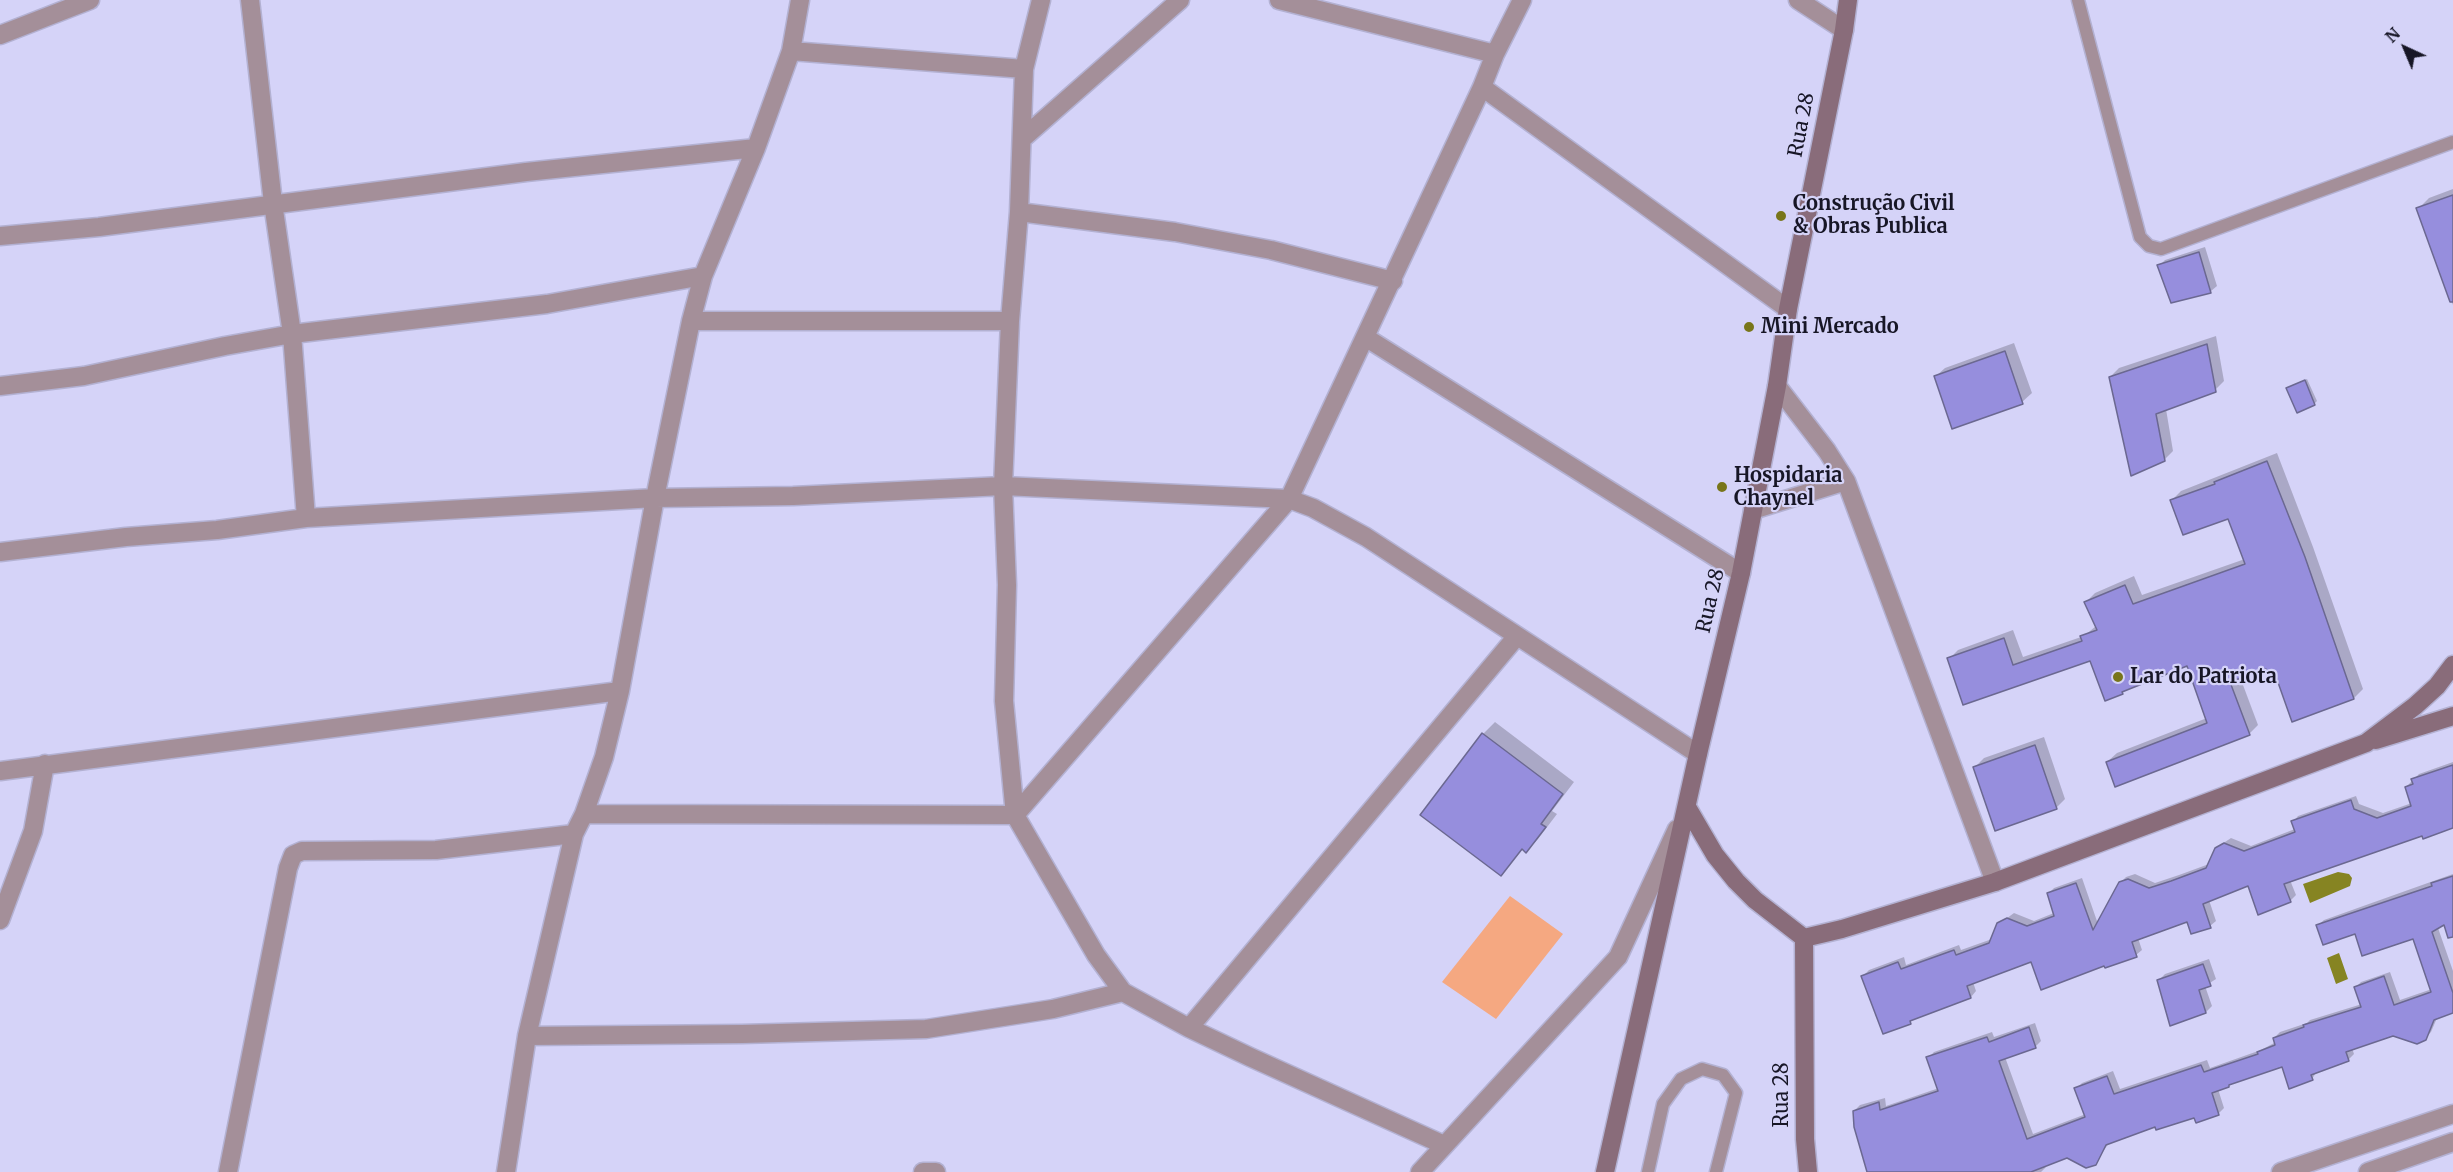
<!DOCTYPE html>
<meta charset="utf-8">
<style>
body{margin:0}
#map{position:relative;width:2453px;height:1172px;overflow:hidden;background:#d5d3f8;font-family:Merriweather,serif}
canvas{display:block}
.north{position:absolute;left:2375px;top:18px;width:60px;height:60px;-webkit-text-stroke:4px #d5d3f8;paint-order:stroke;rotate:316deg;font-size:16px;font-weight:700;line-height:24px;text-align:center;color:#171626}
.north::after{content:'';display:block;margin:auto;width:21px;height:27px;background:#171626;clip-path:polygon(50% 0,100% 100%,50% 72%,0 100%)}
</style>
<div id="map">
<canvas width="2453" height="1172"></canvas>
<div class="north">N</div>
</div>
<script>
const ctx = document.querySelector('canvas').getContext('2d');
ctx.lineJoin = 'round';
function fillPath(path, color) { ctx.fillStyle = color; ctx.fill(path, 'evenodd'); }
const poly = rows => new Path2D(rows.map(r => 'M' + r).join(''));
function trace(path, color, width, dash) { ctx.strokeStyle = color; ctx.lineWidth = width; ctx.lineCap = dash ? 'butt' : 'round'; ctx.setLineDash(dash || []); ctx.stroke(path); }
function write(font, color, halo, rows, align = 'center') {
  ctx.font = font + ' Merriweather,serif'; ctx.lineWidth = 4.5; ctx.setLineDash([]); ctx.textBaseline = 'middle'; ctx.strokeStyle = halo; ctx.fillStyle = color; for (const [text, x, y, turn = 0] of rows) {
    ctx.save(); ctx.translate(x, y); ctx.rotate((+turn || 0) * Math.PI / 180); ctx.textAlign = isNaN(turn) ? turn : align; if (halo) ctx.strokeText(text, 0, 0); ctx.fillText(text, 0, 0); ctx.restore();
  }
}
const green = poly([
 [1510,896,1563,934,1496,1019,1442,982]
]);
const water = poly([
 [2338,872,2349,874,2352,878,2350,886,2310,903,2303,884],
 [2339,953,2348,979,2336,984,2327,958]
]);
const shadow = poly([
 [2453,189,2453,305,2418,209,2429,198],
 [2205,247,2217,286,2211,291,2172,301,2159,266,2165,260],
 [2216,336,2224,381,2215,390,2166,409,2173,451,2164,460,2110,377,2119,368],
 [2014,343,2032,393,2022,402,1935,377,1945,368],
 [2307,379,2317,401,2314,404,2288,388],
 [2277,453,2313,547,2363,689,2354,698,2276,672,2267,667,2240,677,2258,725,2249,734,2107,762,2117,753,2207,718,2188,664,2128,688,2122,693,2091,659,1964,703,1949,659,1958,650,2013,630,2023,657,2084,636,2096,626,2086,602,2095,593,2134,576,2142,595,2245,559,2229,517,2172,500,2181,491],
 [1495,722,1574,782,1552,811,1557,814,1538,839,1526,851,1523,849,1501,874,1483,734],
 [2044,737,2065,799,2056,808,1975,767,1984,758],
 [2453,762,2453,827,2423,834,2290,880,2296,895,2290,901,2249,884,2209,900,2216,921,2210,926,2188,920,2138,938,2142,950,2136,955,2105,964,2031,960,1973,982,1976,991,1971,997,1915,1017,1910,1022,1863,976,1869,970,1904,957,1906,965,1959,945,1961,950,1992,939,1999,924,2014,913,2034,921,2054,913,2049,893,2054,888,2082,878,2098,924,2120,883,2126,877,2135,874,2155,883,2179,875,2209,864,2216,848,2231,838,2251,846,2295,829,2293,822,2298,816,2356,796,2359,804,2383,813,2412,803,2406,787,2419,774],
 [2453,874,2453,921,2438,928,2453,971,2453,1012,2437,1018,2431,1032,2425,1038,2393,1034,2352,1048,2354,1054,2348,1060,2317,1071,2312,1079,2283,1065,2232,1083,2218,1089,2224,1108,2218,1114,2194,1116,2155,1125,2109,1143,2095,1163,2067,1157,2045,1165,2046,1167,2041,1172,1907,1172,1854,1111,1860,1105,1885,1098,1886,1106,1939,1088,1928,1058,1934,1052,1992,1032,1994,1037,2035,1023,2041,1041,2035,1047,2005,1057,2033,1134,2086,1114,2076,1089,2082,1083,2113,1071,2120,1089,2207,1060,2210,1068,2261,1050,2276,1042,2274,1038,2280,1032,2307,1023,2310,1020,2362,1004,2356,987,2361,982,2390,972,2400,1000,2432,989,2414,937,2356,932,2318,925,2324,920],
 [2209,959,2216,979,2205,986,2212,1006,2206,1012,2171,1024,2159,980,2165,974]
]);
const building = poly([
 [2453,195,2453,302,2450,302,2416,208,2453,195],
 [2199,252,2211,293,2171,303,2157,265,2199,252],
 [2207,344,2216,392,2156,414,2165,461,2131,476,2109,377,2207,344],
 [2005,351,2023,404,1952,429,1934,376,2005,351],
 [2305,380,2315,405,2297,413,2286,388,2305,380],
 [2267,461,2305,557,2354,699,2292,722,2275,674,2269,676,2266,669,2230,682,2250,735,2115,787,2106,762,2207,723,2187,666,2122,692,2123,694,2105,701,2090,661,1963,705,1947,658,2004,638,2013,665,2082,641,2080,636,2097,630,2084,602,2125,585,2133,604,2245,564,2228,519,2183,535,2170,500,2215,484,2214,482,2267,461],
 [1482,733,1563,794,1541,824,1546,827,1526,853,1522,849,1501,876,1420,815,1482,733],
 [2035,745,2057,809,1995,831,1973,767,2035,745],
 [2453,765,2453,828,2423,839,2422,836,2284,884,2291,902,2258,915,2248,886,2203,904,2211,928,2191,934,2187,922,2132,942,2137,957,2105,968,2104,966,2041,990,2031,962,1967,986,1971,998,1910,1021,1911,1024,1883,1034,1861,976,1898,962,1901,969,1954,950,1956,955,1989,943,1997,923,2007,918,2027,926,2054,916,2047,893,2076,883,2093,930,2119,882,2128,879,2149,888,2171,881,2206,868,2215,848,2224,843,2244,851,2295,832,2291,821,2351,800,2354,809,2377,818,2411,806,2405,787,2413,784,2411,779,2453,765],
 [2453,876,2453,937,2448,938,2444,925,2432,932,2453,993,2453,1013,2434,1020,2426,1040,2417,1044,2393,1036,2346,1052,2349,1061,2311,1075,2313,1080,2289,1089,2282,1067,2229,1085,2229,1087,2212,1093,2219,1115,2196,1123,2194,1118,2156,1130,2155,1127,2106,1145,2096,1165,2086,1168,2067,1158,2031,1172,1867,1172,1854,1127,1853,1111,1879,1102,1880,1110,1938,1091,1926,1057,1987,1037,1989,1042,2029,1027,2036,1048,1999,1061,2027,1139,2085,1117,2074,1088,2107,1076,2114,1094,2201,1065,2204,1072,2258,1054,2257,1052,2275,1045,2273,1038,2304,1027,2303,1025,2361,1007,2354,987,2384,976,2394,1005,2431,992,2413,939,2362,956,2355,934,2323,945,2316,925,2432,886,2431,883,2453,876],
 [2203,964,2211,986,2199,990,2206,1013,2170,1026,2157,980,2203,964]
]);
const lane = poly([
 [2078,0,2140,237,2149,246,2161,249,2453,142],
 [1648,1172,1663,1104,1681,1079,1702,1069,1723,1075,1736,1093,1716,1172]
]);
const street = poly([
 [250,0,273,203,292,334,306,518],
 [1041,0,1024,69,1019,212,1010,321,1003,486,1007,585,1004,701,1015,815,1096,955,1123,992,1189,1028,1250,1057,1444,1145],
 [1279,0,1495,54],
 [1798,0,1844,30],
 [0,35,90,0],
 [791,51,1024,69],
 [1482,87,1788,309],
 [1022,139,1180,0],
 [1019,212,1175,232,1271,250,1393,281],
 [0,236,99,227,526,172,756,148],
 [691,321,1010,321],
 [1365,337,1741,573],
 [0,386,84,376,225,346,292,334,547,304,703,276],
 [1777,386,1827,451,1846,481,1995,882],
 [1753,510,1846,481],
 [0,552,126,537,217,530,306,518,655,498,793,496,1003,486,1289,499,1313,508,1366,537,1698,754],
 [0,771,620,691],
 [584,814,1015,815,1289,499,1482,87,1495,54,1522,0],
 [0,920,33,831,45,764],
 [1189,1028,1517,636],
 [527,1036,742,1034,926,1029,1053,1009,1123,992],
 [228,1172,288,868,293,855,302,851,436,850,574,834],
 [506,1172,527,1036,574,834,584,814,604,757,620,691,655,498,691,321,703,276,756,148,791,51,800,0],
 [923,1172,936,1172],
 [1420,1172,1618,957,1677,829],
 [2281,1172,2453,1114],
 [2368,1172,2453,1142]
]);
const secondary = poly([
 [2376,740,2453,716],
 [1687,807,1715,855,1736,881,1755,900,1804,938],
 [1804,938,1842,929,1995,882,2366,743,2415,706,2437,686,2453,665],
 [1804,938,1805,1139,1808,1172],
 [1605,1172,1698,754,1741,573,1777,386,1788,309,1844,30,1848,0]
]);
const markers = [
 [1781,216,6,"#78751a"],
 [1749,327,6,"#78751a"],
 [1722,487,6,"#78751a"],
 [2118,677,6,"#78751a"]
];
const streetNames = [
 ["Rua 28",1802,125,-79],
 ["Rua 28",1711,601,-77],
 ["Rua 28",1782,1095,-90]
];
const poiNames = [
 ["Construção Civil",1793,204],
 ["& Obras Publica",1793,227],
 ["Mini Mercado",1761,327],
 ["Hospidaria",1734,476],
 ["Chaynel",1734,499],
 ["Lar do Patriota",2130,677]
];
fillPath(green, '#f5a881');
fillPath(water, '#868422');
fillPath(shadow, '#0003');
fillPath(building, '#968edd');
trace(building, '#6b6891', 1.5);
trace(lane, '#b3b1d2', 15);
trace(street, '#b3b1d2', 21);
trace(secondary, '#b3b1d2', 21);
trace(lane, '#a48f99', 12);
trace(street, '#a48f99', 18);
trace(secondary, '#896c7a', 18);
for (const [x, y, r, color] of markers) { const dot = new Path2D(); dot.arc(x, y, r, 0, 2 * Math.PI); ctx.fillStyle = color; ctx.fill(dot); trace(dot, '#d5d3f8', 2); }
write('20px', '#171626', '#d5d3f8', streetNames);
write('bold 20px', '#171626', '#d5d3f8', poiNames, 'left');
</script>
